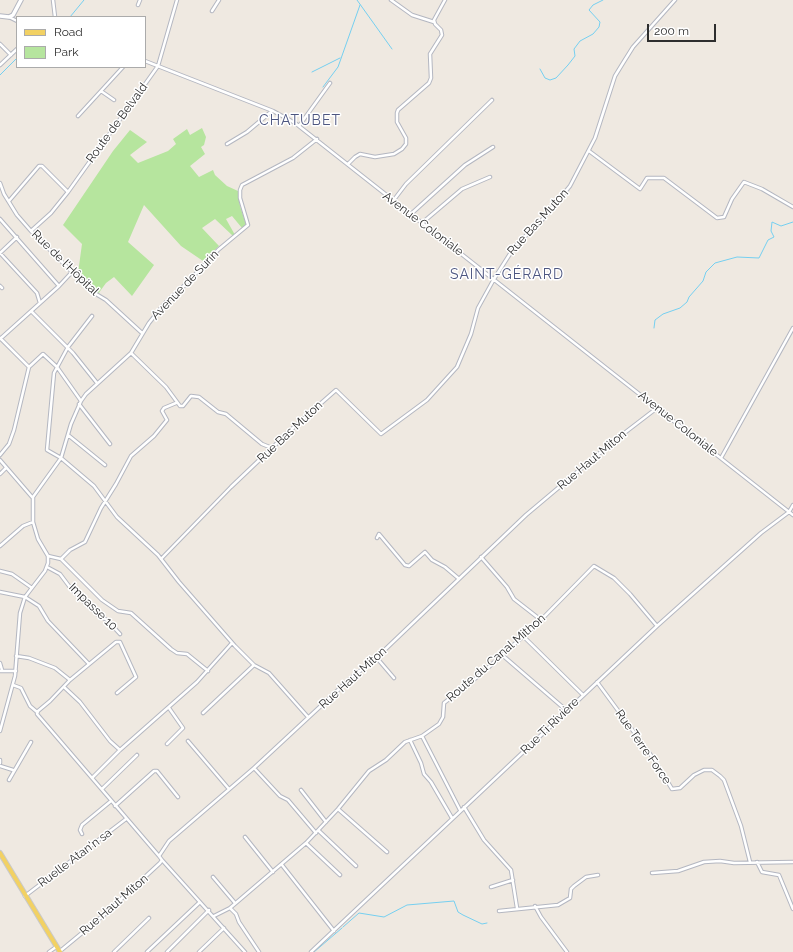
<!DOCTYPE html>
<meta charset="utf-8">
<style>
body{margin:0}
#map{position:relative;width:793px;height:952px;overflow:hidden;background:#efe9e1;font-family:Raleway,sans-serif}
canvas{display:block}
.legend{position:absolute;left:16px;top:16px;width:130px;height:52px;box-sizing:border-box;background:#fff;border:1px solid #ababab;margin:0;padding:5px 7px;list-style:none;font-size:12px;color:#2e2e2e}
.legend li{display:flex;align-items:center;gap:8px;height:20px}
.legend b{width:20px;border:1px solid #ababab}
.scale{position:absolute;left:647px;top:24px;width:69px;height:18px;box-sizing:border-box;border:2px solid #2e2e2e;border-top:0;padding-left:5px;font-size:12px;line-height:14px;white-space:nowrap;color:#2e2e2e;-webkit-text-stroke:3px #fff;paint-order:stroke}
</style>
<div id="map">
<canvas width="793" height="952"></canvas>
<ul class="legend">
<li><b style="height:5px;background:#f2d163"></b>Road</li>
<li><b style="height:11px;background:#b6e59e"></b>Park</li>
</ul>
<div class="scale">200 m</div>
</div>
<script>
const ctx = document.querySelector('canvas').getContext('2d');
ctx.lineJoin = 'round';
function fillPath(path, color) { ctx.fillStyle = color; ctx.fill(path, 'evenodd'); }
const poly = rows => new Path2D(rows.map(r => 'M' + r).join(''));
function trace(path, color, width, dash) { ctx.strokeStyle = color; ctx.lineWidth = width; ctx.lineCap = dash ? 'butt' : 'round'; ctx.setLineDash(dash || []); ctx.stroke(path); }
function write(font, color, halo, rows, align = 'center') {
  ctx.font = font + ' Raleway,sans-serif'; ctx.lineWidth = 3; ctx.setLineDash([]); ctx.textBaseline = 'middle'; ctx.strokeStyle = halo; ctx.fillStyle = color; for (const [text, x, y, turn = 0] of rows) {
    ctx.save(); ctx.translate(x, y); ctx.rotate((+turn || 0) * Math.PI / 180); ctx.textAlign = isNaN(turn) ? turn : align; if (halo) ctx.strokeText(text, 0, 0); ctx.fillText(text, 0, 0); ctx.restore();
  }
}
const green = poly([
 [202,128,206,137,204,145,201,147,205,154,190,166,199,177,213,170,215,175,227,186,238,191,240,206,246,224,242,228,232,216,226,219,235,235,233,236,215,219,202,228,219,246,203,261,181,246,144,205,128,242,154,265,132,296,114,277,106,283,98,294,96,293,97,291,78,273,82,244,63,225,113,151,130,130,147,142,130,155,138,163,168,151,176,144,173,139,187,129,190,135]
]);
const stream = poly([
 [357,0,392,49],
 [70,17,84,0],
 [540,69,545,78,550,80,556,78,568,65,575,56,574,49,580,41,593,34,599,27,600,22,589,10,593,5,603,0],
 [312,72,340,58],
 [0,75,17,58],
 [323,87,338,67,360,5],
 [654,328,655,320,663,314,680,308,687,302,689,297,703,281,706,272,715,263,737,257,759,258,768,240,774,237,771,231,772,222,781,226,793,222],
 [343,927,359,913,384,917,407,905,454,901,458,912,463,915,482,924,487,923],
 [314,952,342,928]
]);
const street = poly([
 [53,0,55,17],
 [391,0,412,15,434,22],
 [138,5,140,0],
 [212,11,219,0],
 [9,17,17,21],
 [0,44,11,55],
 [145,61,273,111,295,123,793,515],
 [0,65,17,49],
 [101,91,114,100],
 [78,116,123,67],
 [299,126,330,83],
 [227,144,247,132,272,111],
 [589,151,640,189,647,178,664,178,717,218,724,217,732,199,744,182,762,189,793,207],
 [348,164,355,157,360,154,375,157,394,154,402,149,406,144,406,138,397,122,397,113,398,110,429,83,431,78,430,54,442,35,441,30,435,24,434,20,445,0],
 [0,183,4,194,17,215,31,231,91,291,106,300,142,333],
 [9,201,39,166,42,166,68,192],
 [393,201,406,184,492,100],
 [411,214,465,165,493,147],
 [0,219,59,286,0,339],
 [422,223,462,189,490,177],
 [31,231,51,213,68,192,158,66,177,0],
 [17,237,0,253,37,293,40,303],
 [0,286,2,288],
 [59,286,72,272],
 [32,312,73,353,97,383],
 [92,316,68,347,54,373,47,450,61,458,94,486,117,517,158,555,179,582,235,646,254,665,269,673,308,717],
 [0,338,29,367],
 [131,353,166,387,180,406,183,406,191,396,199,397,218,412,226,414,262,444,272,448],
 [79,404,110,444],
 [68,435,105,465],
 [0,455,9,444,14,430,29,367,43,354,57,367,81,401],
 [721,458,793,328],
 [0,460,32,497],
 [0,474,6,468],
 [33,497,61,458,71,424,81,401,86,394,131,353,149,323,165,303,186,284,218,250,248,225,240,198,240,190,242,185,293,158,317,139],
 [377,538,379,534,405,565,409,566,425,552,432,560,445,567,458,578],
 [0,546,23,526,33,522],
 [48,556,61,559,102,600,118,611,131,613,171,649,177,653,187,654,208,671],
 [481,557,507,587,514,599,541,620],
 [61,559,70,550,85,542,101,508,116,484,131,456,154,436,167,420,162,411,164,408,176,403],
 [161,559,231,487,294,427,336,390,381,434,427,400,457,367,471,334,478,308,494,279,515,246,541,221,570,186,595,138,615,76,623,63,633,47,675,0],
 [47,567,60,574,72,590,99,616,107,620,120,634],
 [0,571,12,574,32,588],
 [0,592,25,597,39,606,48,621,89,664],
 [523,636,583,695],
 [501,654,566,710],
 [16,656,29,658,55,668,70,680,116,642,120,642,136,677,117,693],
 [376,657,394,678],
 [0,663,2,670],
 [0,671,16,671],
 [70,680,50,701,38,711,37,714,159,856],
 [597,682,653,758,672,789,680,788,694,775,704,770,712,770,720,776,724,780,741,826,750,862],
 [13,685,21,688,30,706,37,712],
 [64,687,80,702,110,741,120,750],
 [203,713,254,665],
 [0,731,15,676,20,613,25,597,45,571,48,563,48,556,38,539,33,522,33,497],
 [422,736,460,810],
 [410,740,421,763,424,774,431,782,452,818],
 [188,741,229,789],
 [167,744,183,728,169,708],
 [0,760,0,763],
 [0,766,13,770],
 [254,768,280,796,288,800,316,833],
 [92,778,120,750,197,682,232,643],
 [9,780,31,742],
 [102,789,137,755],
 [301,790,326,822],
 [115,806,154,771,157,771,178,797],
 [464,807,484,840,511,870,517,908],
 [338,809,387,852],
 [319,831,356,866],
 [82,834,80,830,82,825,111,801],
 [245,837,273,872],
 [306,843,340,875],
 [162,860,245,952],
 [757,862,762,872,779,875,793,909],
 [282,865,334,931],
 [652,873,678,871,704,862,720,861,734,863,793,862],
 [213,877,235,903],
 [491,887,513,880],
 [25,896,126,819],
 [535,906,541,917,567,952],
 [230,908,236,914,239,922,259,952],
 [499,911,558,905,570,898,571,889,574,886,586,877,598,875],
 [214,916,230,908,306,843,338,809,369,771,386,760,405,742,422,736,439,724,443,717,444,703,481,674,538,623,594,566,614,578,630,594,657,626],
 [49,952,56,947],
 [59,952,105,914,160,863,162,860,159,856,169,841,254,768,352,677,373,661,526,515,614,441,657,408],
 [114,952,149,918],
 [147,952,200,902],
 [167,952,209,910],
 [199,952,224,928],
 [311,952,657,626,761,533,789,512,793,505]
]);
const secondary = poly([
 [0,16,9,17,13,15,21,0]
]);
const primary = poly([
 [0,853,60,952]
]);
const streetNames = [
 ["Route de Belvald",117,123,-54],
 ["Rue Bas Muton",538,222,-48],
 ["Avenue Coloniale",423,224,37],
 ["Rue de l'Hôpital",65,263,44],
 ["Avenue de Surin",185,285,-46],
 ["Avenue Coloniale",678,424,38],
 ["Rue Bas Muton",290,432,-43],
 ["Rue Haut Miton",592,460,-40],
 ["Impasse 10",93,607,44],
 ["Route du Canal Mithon",496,658,-41],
 ["Rue Haut Miton",353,678,-42],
 ["Rue Ti Rivière",550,726,-44],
 ["Rue Terre Force",643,747,55],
 ["Ruelle Atan'n sa",75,858,-37],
 ["Rue Haut Miton",114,905,-41]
];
const quarterNames = [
 ["CHATUBET",300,121],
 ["SAINT-GÉRARD",507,275]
];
fillPath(green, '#b6e59e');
trace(stream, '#75cff0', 1);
trace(street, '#b4b7c1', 4.5);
trace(secondary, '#b4b7c1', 5.5);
trace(primary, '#c9c9c9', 6);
trace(street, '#fff', 2.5);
trace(secondary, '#fff', 3.5);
trace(primary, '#f2d163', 4);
write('12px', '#2e2e2e', '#fff', streetNames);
ctx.letterSpacing = '1px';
write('14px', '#4d5680', '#fff', quarterNames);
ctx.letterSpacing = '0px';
</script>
